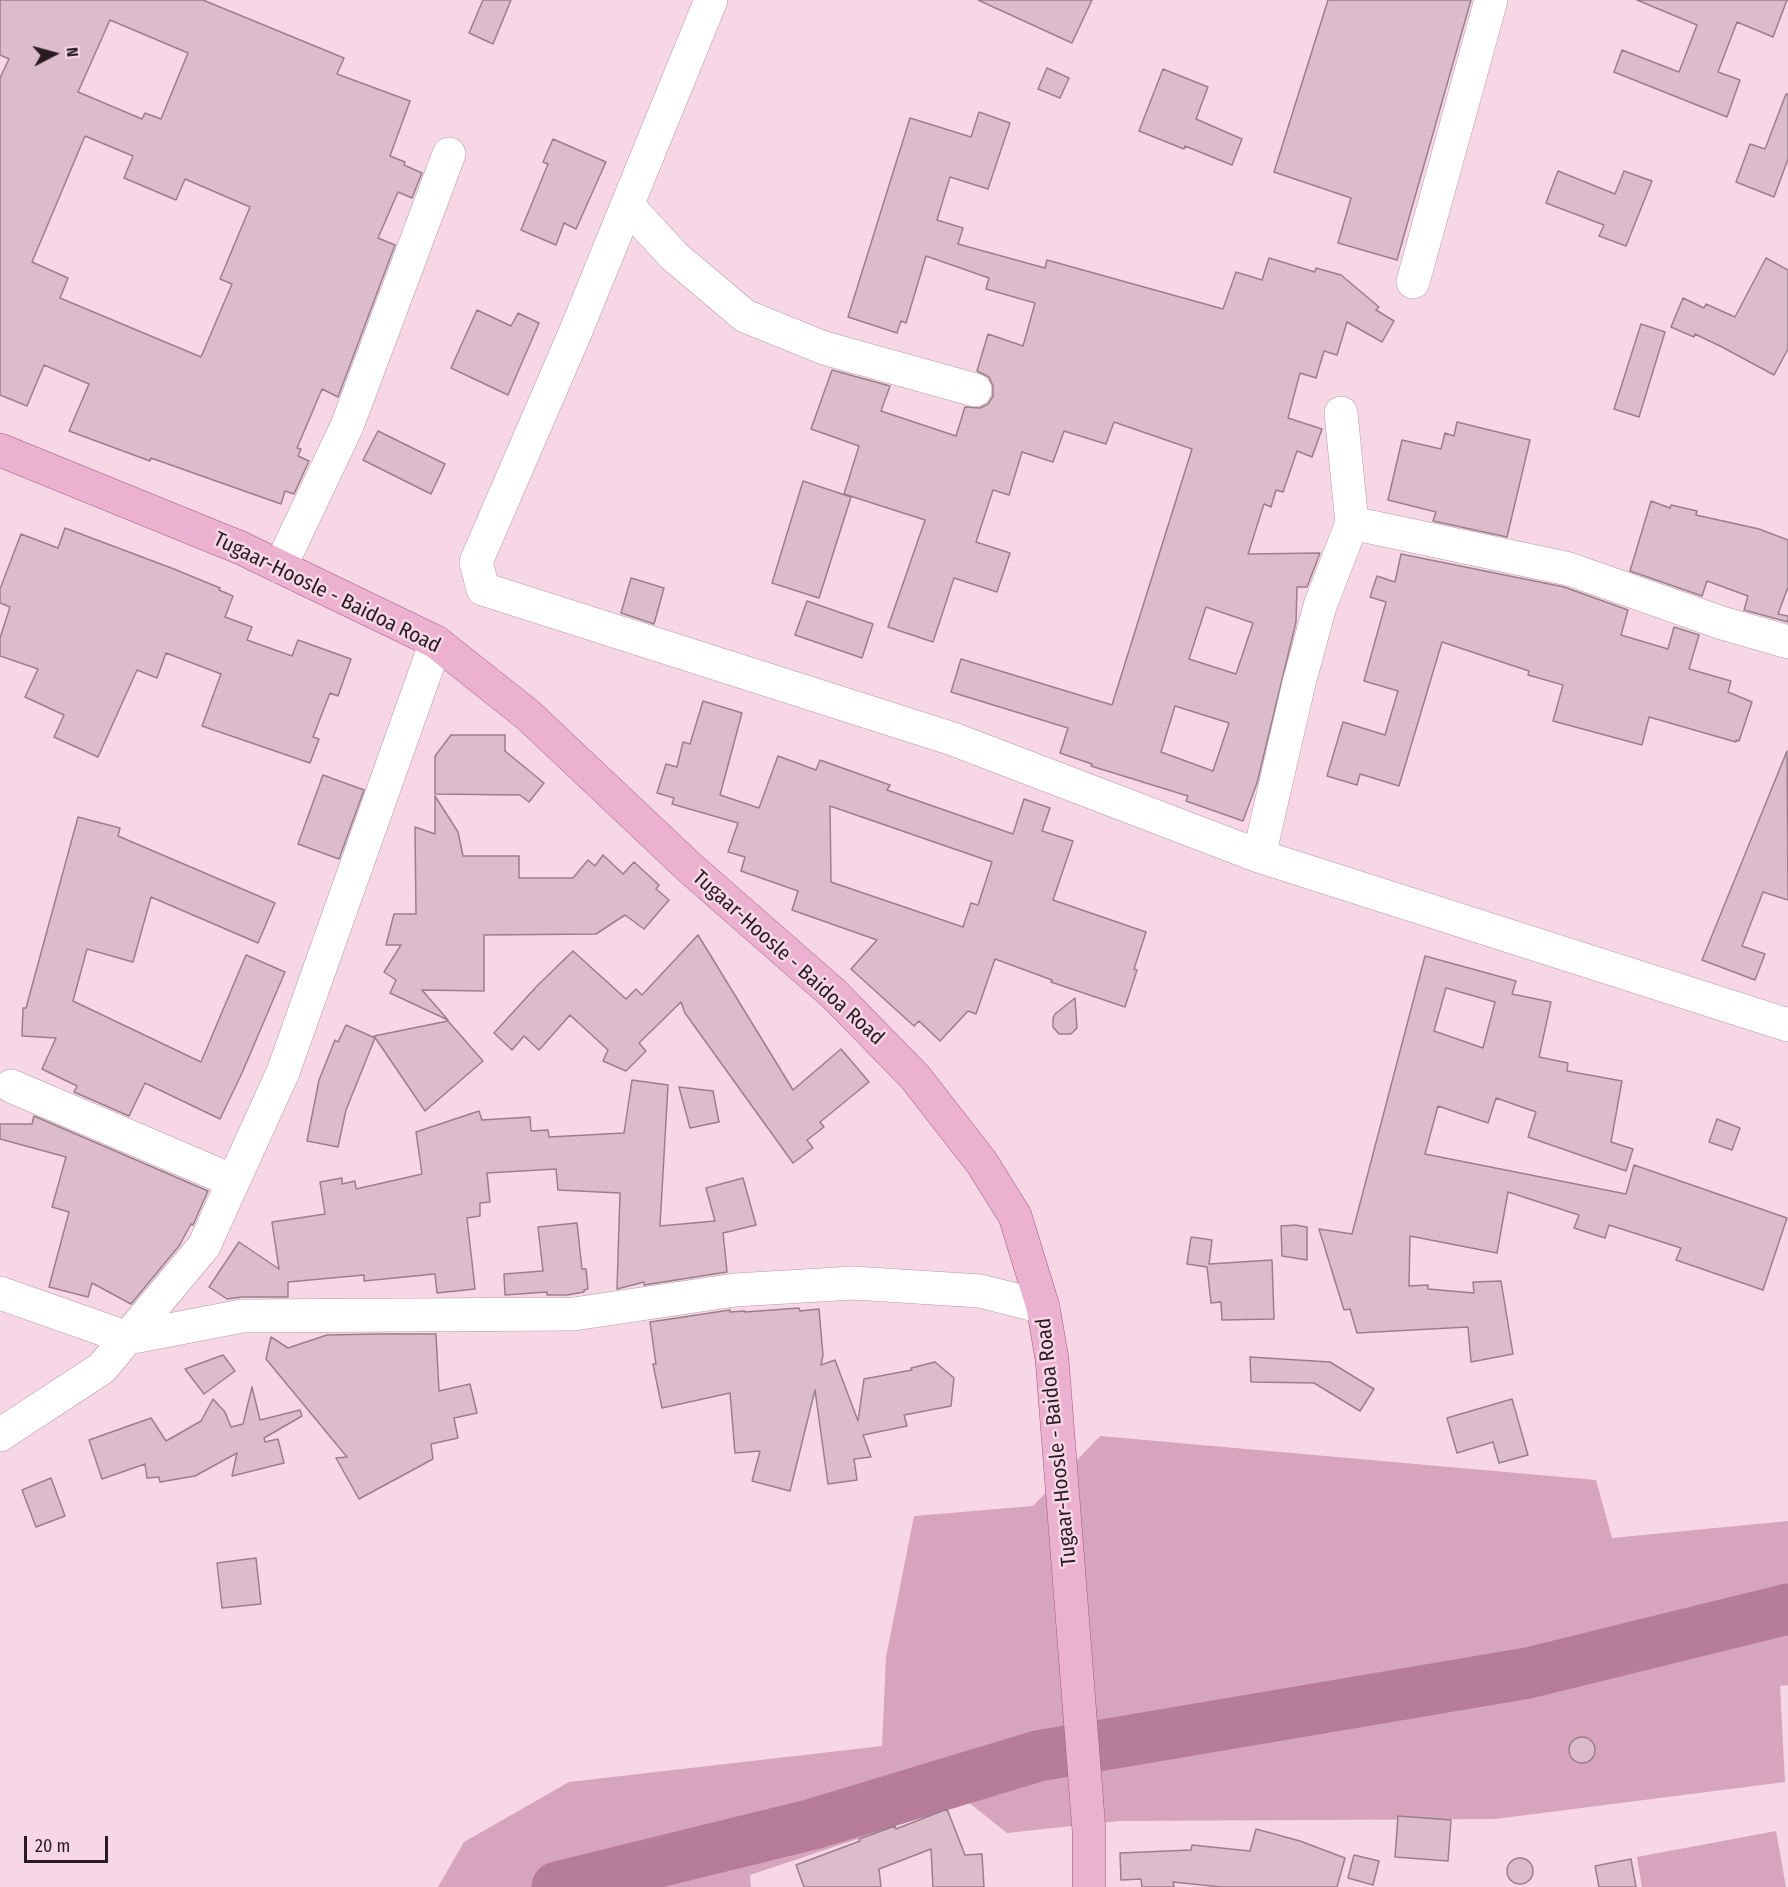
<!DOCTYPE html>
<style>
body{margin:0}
#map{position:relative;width:1788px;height:1887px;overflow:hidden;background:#f7d7e6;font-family:"Fira Sans Condensed",sans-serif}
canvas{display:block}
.north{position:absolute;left:24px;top:24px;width:60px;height:60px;-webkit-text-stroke:4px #f7d7e6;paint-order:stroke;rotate:84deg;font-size:16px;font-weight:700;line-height:24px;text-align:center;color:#281c22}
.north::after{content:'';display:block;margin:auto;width:21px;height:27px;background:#281c22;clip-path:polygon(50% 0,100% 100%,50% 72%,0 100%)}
.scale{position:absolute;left:24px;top:1836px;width:84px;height:27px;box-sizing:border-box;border:3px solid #281c22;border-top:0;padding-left:8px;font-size:18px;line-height:21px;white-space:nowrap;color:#281c22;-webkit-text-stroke:4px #f7d7e6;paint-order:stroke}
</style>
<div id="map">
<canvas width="1788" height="1887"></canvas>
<div class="north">N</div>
<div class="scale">20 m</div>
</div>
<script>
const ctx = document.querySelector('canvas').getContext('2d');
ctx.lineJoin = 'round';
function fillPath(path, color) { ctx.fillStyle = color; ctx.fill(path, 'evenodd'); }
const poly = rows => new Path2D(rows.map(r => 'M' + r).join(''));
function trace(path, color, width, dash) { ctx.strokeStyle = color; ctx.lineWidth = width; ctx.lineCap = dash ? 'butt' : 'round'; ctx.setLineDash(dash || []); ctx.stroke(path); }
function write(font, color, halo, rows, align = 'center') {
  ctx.font = font + ' "Fira Sans Condensed",sans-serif'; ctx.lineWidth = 5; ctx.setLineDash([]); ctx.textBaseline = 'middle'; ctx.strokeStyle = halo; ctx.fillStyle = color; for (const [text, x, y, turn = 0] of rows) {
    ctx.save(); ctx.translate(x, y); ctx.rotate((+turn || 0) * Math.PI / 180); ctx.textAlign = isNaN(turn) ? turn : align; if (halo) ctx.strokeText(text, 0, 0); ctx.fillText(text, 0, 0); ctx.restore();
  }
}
const green = poly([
 [1100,1436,1596,1480,1612,1538,1788,1521,1788,1685,1780,1686,1785,1782,1495,1819,1119,1821,1007,1833,968,1802,750,1875,751,1887,438,1887,464,1842,569,1782,882,1746,886,1657,914,1516,1033,1506],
 [1776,1831,1786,1887,1642,1887,1637,1857]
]);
const river = poly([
 [557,1887,813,1824,1038,1756,1528,1673,1788,1609]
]);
const building = poly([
 [0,0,203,0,344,58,337,74,410,101,390,156,405,162,404,165,422,173,412,198,398,192,378,238,395,245,338,397,322,389,297,448,301,449,298,456,309,461,294,494,285,491,281,504,151,458,150,461,69,431,89,384,44,365,27,406,0,395,0,78,9,59,0,55,0,0],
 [110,20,188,53,161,119,145,113,142,119,78,92,110,20],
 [85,136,133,156,124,178,176,200,185,179,250,207,220,279,232,284,201,357,60,298,68,278,32,262,85,136],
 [483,0,511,0,493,44,469,33,483,0],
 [978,0,1092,0,1072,43,978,0],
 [1328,0,1471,0,1397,260,1338,243,1351,198,1274,172,1328,0],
 [1637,0,1787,0,1773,37,1737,22,1718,72,1740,80,1727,117,1614,72,1622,50,1679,72,1697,25,1637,0],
 [1047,68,1069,78,1060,98,1038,89,1047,68],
 [1163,69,1208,87,1196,119,1242,139,1232,165,1185,146,1184,149,1139,131,1163,69],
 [1786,94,1788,94,1788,159,1774,197,1736,182,1750,144,1765,149,1786,94],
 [979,112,1010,123,988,189,950,177,937,220,963,228,958,244,1045,268,1047,260,1223,309,1236,272,1262,280,1269,258,1315,272,1316,268,1341,275,1379,307,1376,310,1394,321,1382,342,1347,322,1337,355,1324,351,1316,378,1300,373,1288,418,1322,429,1312,457,1297,451,1283,492,1276,490,1271,507,1264,504,1248,554,1320,553,1307,587,1297,587,1296,622,1257,783,1243,821,1186,801,1188,796,1091,766,1092,764,1060,753,1068,728,951,692,961,659,1112,705,1192,449,1114,422,1106,444,1064,431,1053,462,1022,452,1009,495,993,490,976,542,1010,553,997,592,954,578,933,642,888,627,925,520,844,494,859,446,811,429,832,370,890,386,881,411,956,436,965,407,980,408,988,404,993,396,993,386,989,377,977,371,988,334,1023,346,1035,303,986,289,989,278,926,256,906,323,901,321,897,333,848,317,910,118,971,137,979,112],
 [1206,607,1253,623,1236,674,1189,659,1206,607],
 [1175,706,1229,723,1213,771,1161,752,1175,706],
 [553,139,606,162,576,229,564,223,556,245,521,230,548,164,543,162,553,139],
 [1558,171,1615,194,1624,171,1652,181,1626,246,1599,236,1604,225,1546,203,1558,171],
 [1766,258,1788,270,1788,349,1774,375,1722,347,1695,334,1694,337,1671,327,1683,298,1704,308,1706,304,1735,317,1766,258],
 [477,310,511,326,518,313,539,323,508,395,451,368,477,310],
 [1641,324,1665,332,1639,417,1614,409,1641,324],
 [1457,422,1530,440,1507,537,1433,521,1436,512,1388,500,1402,440,1441,449,1445,433,1454,436,1457,422],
 [378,431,445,464,431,494,363,460,378,431],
 [803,481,851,497,819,598,772,583,803,481],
 [1651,501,1670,508,1671,505,1697,511,1696,515,1759,529,1788,540,1788,587,1778,614,1788,616,1788,622,1744,610,1748,596,1707,581,1702,596,1630,571,1651,501],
 [65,528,174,569,220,588,219,590,233,596,225,617,252,627,247,640,292,656,298,640,351,659,338,696,330,693,313,737,319,739,310,763,202,726,221,674,166,653,157,678,137,670,98,757,54,737,64,715,25,697,38,669,0,656,0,638,10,607,0,603,0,589,21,534,58,548,65,528],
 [1401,554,1564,587,1628,610,1621,635,1668,649,1674,627,1699,635,1689,669,1731,681,1728,692,1752,702,1739,741,1736,740,1736,742,1649,717,1642,745,1553,721,1563,685,1528,675,1529,671,1442,642,1399,786,1360,774,1357,785,1327,776,1343,722,1385,735,1398,691,1364,681,1386,602,1370,597,1377,576,1395,582,1401,554],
 [631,578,664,588,654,624,621,613,631,578],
 [807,601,873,624,862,658,795,635,807,601],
 [703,701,742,713,720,795,759,808,778,756,816,770,820,760,890,785,887,790,1013,834,1024,799,1050,808,1042,831,1073,841,1053,900,1146,932,1134,969,1137,970,1125,1007,1051,982,1052,980,995,959,976,1014,968,1011,940,1041,919,1021,914,1026,851,969,877,940,792,910,798,891,741,871,745,857,728,852,738,823,672,804,674,798,657,793,666,764,677,767,683,742,690,744,703,701],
 [830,806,992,862,978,905,971,903,963,927,831,882,830,806],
 [451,735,505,735,505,751,544,783,529,802,520,795,435,794,435,756,451,735],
 [1787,751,1788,900,1763,892,1742,946,1765,954,1755,980,1702,960,1787,751],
 [323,775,364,790,339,859,298,844,323,775],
 [435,796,458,832,463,856,519,856,519,878,573,878,588,860,595,866,603,855,623,874,634,862,659,885,656,889,669,900,644,929,625,915,596,934,484,935,484,991,422,990,448,1020,390,993,396,980,384,972,401,945,386,945,394,914,416,914,415,827,435,834,435,796],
 [78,817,120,828,118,836,275,903,258,943,151,897,133,962,87,949,73,1001,201,1062,246,955,285,972,242,1073,220,1119,145,1083,129,1116,74,1092,77,1086,42,1069,56,1038,22,1036,23,1008,26,1008,78,817],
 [698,935,793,1090,841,1049,869,1082,820,1122,824,1127,807,1140,813,1148,793,1163,685,1013,681,1002,639,1043,646,1051,626,1071,603,1061,608,1050,570,1015,539,1050,524,1036,512,1050,494,1033,537,986,573,951,626,999,636,989,642,995,698,935],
 [1425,956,1516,981,1512,994,1551,1002,1539,1057,1568,1063,1567,1071,1622,1081,1611,1142,1633,1149,1626,1171,1528,1137,1536,1112,1496,1098,1488,1123,1438,1106,1425,1154,1626,1194,1634,1165,1787,1218,1763,1290,1676,1260,1681,1248,1609,1225,1605,1238,1574,1228,1579,1215,1508,1192,1497,1253,1410,1236,1409,1286,1428,1285,1428,1289,1474,1293,1473,1282,1501,1281,1513,1354,1471,1362,1468,1327,1357,1333,1350,1309,1344,1310,1319,1229,1352,1234,1425,956],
 [1446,988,1495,1002,1483,1048,1434,1031,1446,988],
 [1075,998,1077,1028,1071,1034,1059,1034,1053,1027,1053,1018,1055,1014,1075,998],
 [448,1021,483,1061,425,1111,374,1036,448,1021],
 [346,1025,375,1038,346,1110,338,1147,307,1141,319,1080,335,1040,338,1042,346,1025],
 [632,1080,668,1085,660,1226,715,1221,706,1188,743,1178,756,1225,723,1233,727,1272,644,1285,644,1282,617,1289,620,1193,558,1190,556,1169,487,1173,490,1202,480,1203,480,1216,467,1218,475,1289,437,1293,435,1274,364,1281,364,1275,288,1282,288,1297,242,1297,227,1299,209,1287,239,1242,279,1269,272,1222,325,1214,320,1182,342,1178,342,1184,355,1181,356,1189,422,1174,416,1132,479,1111,482,1120,530,1117,531,1131,548,1130,549,1137,624,1133,632,1080],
 [679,1087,713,1091,719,1122,690,1128,679,1087],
 [34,1116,208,1191,193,1225,191,1224,179,1246,131,1304,92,1283,88,1297,49,1287,69,1212,52,1207,66,1157,0,1139,0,1124,32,1124,34,1116],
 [1717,1119,1740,1128,1732,1150,1709,1142,1717,1119],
 [577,1223,582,1269,586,1269,588,1289,584,1290,584,1292,567,1295,547,1295,547,1292,505,1295,504,1274,543,1271,538,1227,577,1223],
 [1295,1225,1307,1227,1307,1260,1282,1256,1281,1226,1295,1225],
 [1191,1237,1212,1240,1209,1264,1272,1260,1274,1319,1222,1320,1221,1302,1211,1303,1207,1267,1187,1264,1191,1237],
 [799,1308,800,1311,819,1309,823,1355,821,1365,835,1360,858,1421,864,1379,912,1370,911,1368,935,1362,954,1378,951,1406,904,1415,907,1426,863,1435,871,1457,854,1459,857,1480,828,1484,815,1390,790,1491,752,1481,760,1451,735,1453,730,1393,662,1408,653,1364,656,1364,650,1322,730,1310,730,1312,745,1311,745,1312,799,1308],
 [378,1334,436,1334,439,1391,470,1384,477,1413,454,1418,458,1438,431,1444,433,1459,359,1499,336,1458,347,1457,266,1359,271,1337,288,1348,327,1335,378,1334],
 [223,1355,235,1371,204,1394,185,1369,223,1355],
 [1250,1357,1330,1362,1374,1389,1360,1411,1314,1383,1251,1382,1250,1357],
 [252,1387,260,1420,300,1410,302,1416,264,1438,265,1442,278,1439,284,1463,232,1476,237,1453,195,1476,160,1482,159,1477,147,1478,145,1464,102,1479,89,1440,151,1418,166,1441,201,1421,213,1399,225,1412,231,1427,243,1424,252,1387],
 [1512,1399,1528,1455,1499,1463,1493,1442,1457,1453,1447,1418,1512,1399],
 [51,1478,65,1516,36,1527,22,1490,51,1478],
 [256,1558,261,1604,222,1608,217,1563,256,1558],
 '1569 1750a13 13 0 1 1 26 0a13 13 0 1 1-26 0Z',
 [947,1809,965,1855,982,1854,984,1887,933,1887,931,1849,879,1869,881,1887,804,1887,796,1865,860,1841,859,1839,895,1826,896,1829,947,1809],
 [1398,1816,1451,1820,1448,1861,1395,1857,1398,1816],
 [1256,1829,1300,1841,1345,1858,1337,1887,1221,1887,1173,1882,1174,1887,1142,1887,1141,1879,1121,1880,1120,1853,1191,1850,1192,1845,1250,1851,1256,1829],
 [1354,1855,1379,1861,1373,1885,1348,1878,1354,1855],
 '1507 1871a13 13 0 1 1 26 0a13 13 0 1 1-26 0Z',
 [1631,1859,1636,1887,1599,1887,1595,1866,1631,1859]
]);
const minor = poly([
 [711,0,575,333,476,562,483,589,953,739,1259,856,1788,1025],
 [627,205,674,256,745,316,824,348,975,390],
 [1413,282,1491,0],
 [1341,413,1352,523,1569,569,1722,623,1788,642],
 [280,567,347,426,449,154],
 [1259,856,1299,683,1320,606,1352,523],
 [11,1086,233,1181],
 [0,1293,128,1338,242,1316,574,1314,735,1290,854,1283,980,1291,1043,1307],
 [0,1435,102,1368,204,1246,283,1072,436,642]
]);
const major = poly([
 [0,450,241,548,436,642,528,715,690,868,834,994,915,1077,982,1163,1015,1216,1043,1307,1052,1359,1089,1831,1089,1887]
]);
const streetNames = [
 ["Tugaar-Hoosle - Baidoa Road",327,593,26],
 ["Tugaar-Hoosle - Baidoa Road",788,958,42],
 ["Tugaar-Hoosle - Baidoa Road",1057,1442,-96]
];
fillPath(green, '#d6a4bc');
trace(river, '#b77c99', 51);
fillPath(building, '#dcbcca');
trace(building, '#9b7e8c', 1.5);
trace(minor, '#b798a7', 34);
trace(major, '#9f5a7e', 34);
trace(minor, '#fff', 33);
trace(major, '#ecb0d0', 33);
write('21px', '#281c22', '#f7d7e6', streetNames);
</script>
